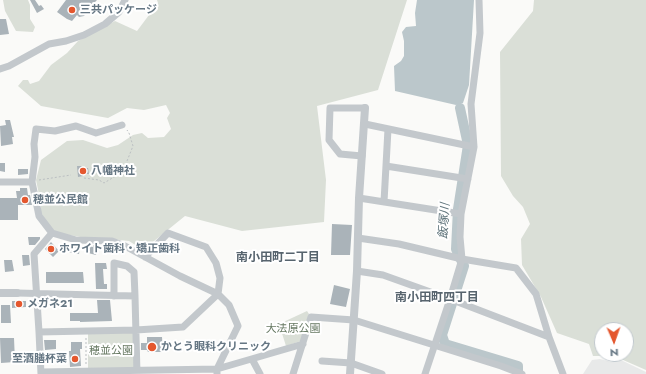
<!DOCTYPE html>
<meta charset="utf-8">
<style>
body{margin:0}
#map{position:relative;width:646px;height:374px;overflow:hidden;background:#fafaf8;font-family:Jost,sans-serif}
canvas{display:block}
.north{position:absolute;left:594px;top:322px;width:40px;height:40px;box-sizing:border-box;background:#fff;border:1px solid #c1c8cd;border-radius:50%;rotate:178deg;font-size:11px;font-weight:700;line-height:16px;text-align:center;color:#657683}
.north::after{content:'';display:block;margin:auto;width:14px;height:18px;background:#e4572e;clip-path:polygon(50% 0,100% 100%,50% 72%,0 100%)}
</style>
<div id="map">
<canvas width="646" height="374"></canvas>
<div class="north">N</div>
</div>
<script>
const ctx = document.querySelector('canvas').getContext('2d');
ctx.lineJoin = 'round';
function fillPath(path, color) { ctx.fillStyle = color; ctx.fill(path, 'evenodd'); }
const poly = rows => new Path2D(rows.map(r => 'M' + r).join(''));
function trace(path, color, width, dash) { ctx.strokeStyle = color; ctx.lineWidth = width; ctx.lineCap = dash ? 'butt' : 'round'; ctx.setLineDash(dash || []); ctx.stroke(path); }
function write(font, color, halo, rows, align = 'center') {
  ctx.font = font + ' Jost,"Noto Sans JP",sans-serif'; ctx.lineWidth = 4; ctx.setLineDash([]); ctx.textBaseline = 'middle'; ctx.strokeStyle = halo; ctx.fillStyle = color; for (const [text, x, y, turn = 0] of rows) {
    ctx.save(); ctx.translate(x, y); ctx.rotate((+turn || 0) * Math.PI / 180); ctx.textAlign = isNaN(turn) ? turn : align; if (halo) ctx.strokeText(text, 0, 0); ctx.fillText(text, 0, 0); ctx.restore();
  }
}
const built = poly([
 [600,359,611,362,618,360,623,361,646,372,646,374,583,374,592,360]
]);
const green = poly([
 [3,0,28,0,30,5,30,19,35,27,33,32,16,31,5,11],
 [157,0,407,0,378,90,317,106,326,180,324,222,242,231,185,216,143,250,129,241,111,239,91,239,53,232,41,213,41,204,36,180,41,160,67,141,83,140,107,148,118,145,133,135,142,133,148,138,164,137,171,129,167,118,170,113,166,105,144,110,127,108,108,118,41,106,18,86,23,80,28,80,30,84,39,81,51,65,67,53,78,41,115,21,137,31,158,3],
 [534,0,646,0,646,370,614,356,593,356,589,344,557,333,541,297,522,265,521,239,530,224,523,207,513,196,501,176,500,52,533,11],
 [602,330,626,330,626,354,602,354],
 [307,311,309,314,301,341,286,346,279,324],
 [134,332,134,369,88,370,88,333]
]);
const water = poly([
 [417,0,474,0,469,85,463,103,456,105,395,91,394,66,401,61,404,56,404,41,402,32,406,27,416,26,415,13]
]);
const river = poly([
 [460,108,468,145,458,209,456,249,464,266,442,335,445,344,518,366,518,374]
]);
const building = poly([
 [30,0,35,0,39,6,41,5,44,9,37,13],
 [66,0,97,0,94,3,96,5,90,11,89,10,84,16,79,17,77,15,72,21,67,19,57,12],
 [0,19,6,19,9,34,0,35],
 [5,120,10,120,14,137,12,137,13,144,1,146,0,126,6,125],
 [0,163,5,163,5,172,0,171],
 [77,166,82,166,82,168,88,168,89,174,83,174,83,176,78,177],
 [18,169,28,169,28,174,18,175],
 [20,188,27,188,28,195,30,195,32,205,18,205,18,220,0,220,0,198,17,198,16,191,20,191],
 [332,224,352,225,350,255,331,255],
 [28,237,40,237,40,239,35,245,29,245],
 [51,242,59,251,53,257,45,249],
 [93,245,98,246,96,255,88,253,89,246,93,247],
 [69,246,80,247,79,254,68,252],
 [22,255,29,255,30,265,23,266],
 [4,260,12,260,14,271,5,272],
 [95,263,106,263,107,269,103,269,104,284,107,284,107,289,96,289],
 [46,272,83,272,84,283,46,283],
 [334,285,350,289,346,307,330,304],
 [97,300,110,300,112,321,80,322,80,321,70,321,70,313,98,313],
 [12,301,26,301,26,307,12,308],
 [1,305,10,305,11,323,1,323],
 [147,337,162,337,163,352,148,352,147,350,141,350,141,343,147,343],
 [0,338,14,338,15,362,1,363],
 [44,340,56,340,56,349,45,350],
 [71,342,82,342,82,349,80,349,81,366,70,367,69,351,71,351]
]);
const path = poly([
 [84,178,99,180,104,183,119,174,128,167,127,161,133,146,129,133,127,130],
 [39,180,71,175],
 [86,338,86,365]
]);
const minor = poly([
 [0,69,9,66,49,44,66,41,84,35,105,24,119,12,125,0],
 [365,124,474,147],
 [362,156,340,154,329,140,330,108,365,108],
 [386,166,468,179],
 [0,182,32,182,39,216,52,233,76,240,112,241,125,246,180,276,218,294,229,305,238,326,217,369,217,374],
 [32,182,35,157,34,144,36,129,55,131,76,126,96,133,122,125],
 [359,198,461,214],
 [384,202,388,129],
 [358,238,399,244,462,259,516,268,536,294,549,337],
 [357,271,383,275,450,299,549,337,563,374],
 [17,293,135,296,137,374],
 [114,296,114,263,127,266,134,272,135,296],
 [39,332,136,330,183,327,218,294,220,278,216,263,206,247,168,233,145,257],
 [252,359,260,374],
 [322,361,351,363,382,374],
 [41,372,217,369,303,344],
 [41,374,39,332,34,254,52,233],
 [293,374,311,317,354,320,501,366,522,374],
 [425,374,450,299,462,259,460,237,461,214,474,147,471,104,480,33,479,0]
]);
const tertiary = poly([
 [0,293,17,293],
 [350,374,357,271,359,198,365,108]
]);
const markers = [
 [72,10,4,"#e4572e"],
 [83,171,4,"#e4572e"],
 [25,200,4,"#e4572e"],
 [51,249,4,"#e4572e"],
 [19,304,4,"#e4572e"],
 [152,347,5,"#e4572e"],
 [75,359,4,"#e4572e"]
];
const poiNames = [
 ["三共パッケージ",80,10],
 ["八幡神社",91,171],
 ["穂並公民館",33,200],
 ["ホワイト歯科・矯正歯科",59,249],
 ["メガネ21",27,304],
 ["かとう眼科クリニック",161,347],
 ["至酒膳杯菜",67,359,"right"]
];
const parkNames = [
 ["大法原公園",293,329],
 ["穂並公園",111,351]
];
const waterNames = [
 ["飯塚川",445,221,-86]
];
const neighbourhoodNames = [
 ["南小田町二丁目",278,258],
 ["南小田町四丁目",437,298]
];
fillPath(built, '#e8e9e9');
fillPath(green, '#dadfd7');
fillPath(water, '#bbc7cb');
trace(river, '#bbc7cb', 10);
fillPath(building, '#aab3b9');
trace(path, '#bbbfc2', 1, [2, 2]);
trace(minor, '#c3c8cc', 7);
trace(tertiary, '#c3c8cc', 8);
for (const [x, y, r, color] of markers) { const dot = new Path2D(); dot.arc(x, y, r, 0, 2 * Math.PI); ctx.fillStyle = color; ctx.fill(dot); trace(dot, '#fff', 1.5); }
write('bold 11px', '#657683', '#fff', poiNames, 'left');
write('11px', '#687a64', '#fff', parkNames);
write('italic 12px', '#60757c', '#fff', waterNames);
write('bold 12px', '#57646e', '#fff', neighbourhoodNames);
</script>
